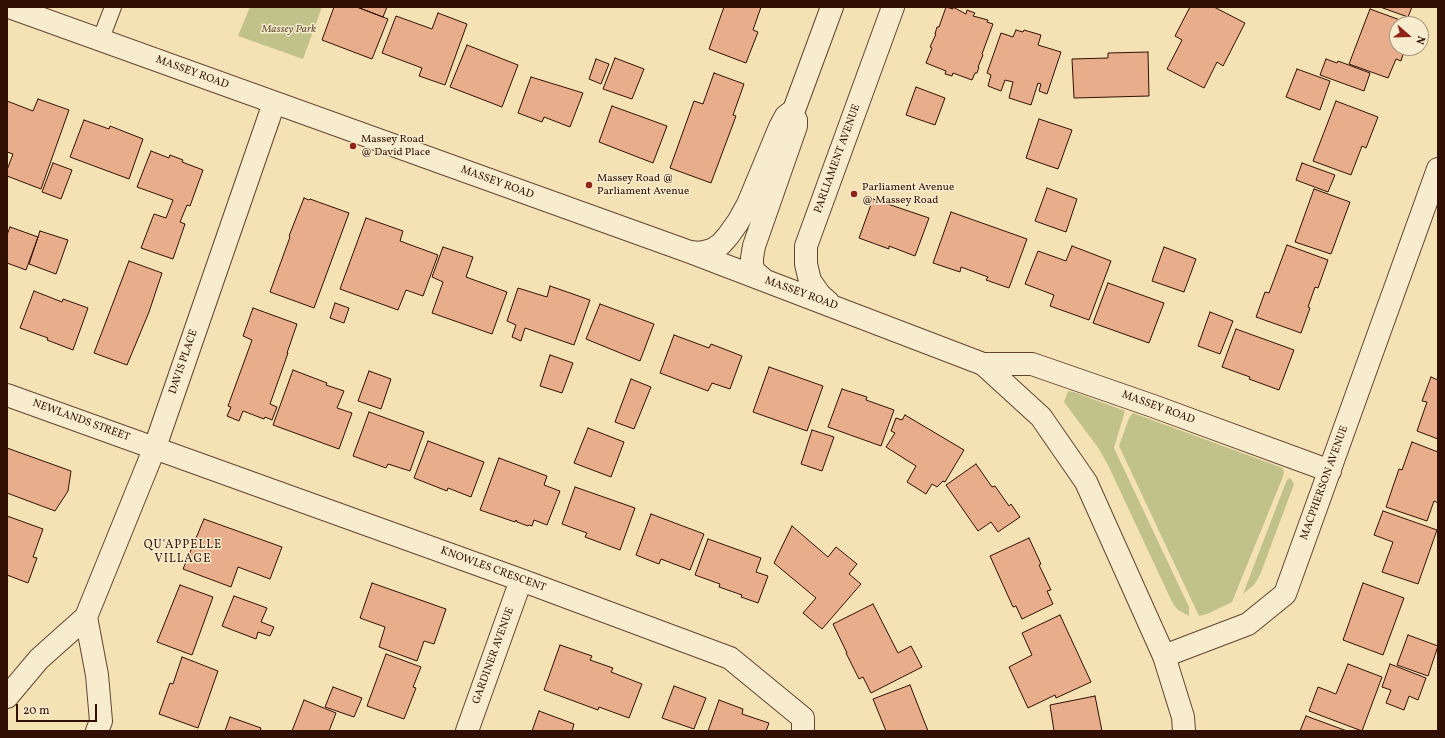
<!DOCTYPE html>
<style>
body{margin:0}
#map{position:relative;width:1445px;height:738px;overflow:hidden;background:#f4e2b5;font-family:Vollkorn,serif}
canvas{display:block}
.frame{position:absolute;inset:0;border:8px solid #311003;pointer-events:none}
.north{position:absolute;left:1389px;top:16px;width:40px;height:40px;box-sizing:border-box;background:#f8eccf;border:1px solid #a8947d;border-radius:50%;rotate:110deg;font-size:11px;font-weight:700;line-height:16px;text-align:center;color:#311003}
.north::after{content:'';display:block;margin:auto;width:14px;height:18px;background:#8f2418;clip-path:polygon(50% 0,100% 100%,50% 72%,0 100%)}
.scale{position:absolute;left:16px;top:704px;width:81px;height:18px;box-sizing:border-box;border:2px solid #311003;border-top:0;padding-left:5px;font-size:12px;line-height:14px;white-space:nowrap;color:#311003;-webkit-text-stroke:3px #f8eccf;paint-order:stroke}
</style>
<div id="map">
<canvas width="1445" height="738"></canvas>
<div class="frame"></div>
<div class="north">N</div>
<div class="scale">20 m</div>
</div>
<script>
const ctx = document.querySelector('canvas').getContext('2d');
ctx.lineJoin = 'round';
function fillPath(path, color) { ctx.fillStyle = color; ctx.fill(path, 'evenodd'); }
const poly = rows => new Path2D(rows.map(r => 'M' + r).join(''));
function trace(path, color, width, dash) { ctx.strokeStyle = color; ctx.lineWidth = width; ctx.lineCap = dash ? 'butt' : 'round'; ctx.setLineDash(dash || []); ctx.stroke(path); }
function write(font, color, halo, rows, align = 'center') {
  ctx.font = font + ' Vollkorn,serif'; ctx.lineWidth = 3; ctx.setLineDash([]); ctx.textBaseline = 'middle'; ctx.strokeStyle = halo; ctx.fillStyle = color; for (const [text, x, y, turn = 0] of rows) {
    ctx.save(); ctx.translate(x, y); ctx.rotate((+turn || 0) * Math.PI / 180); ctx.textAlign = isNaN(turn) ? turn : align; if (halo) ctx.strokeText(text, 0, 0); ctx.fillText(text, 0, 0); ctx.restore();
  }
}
const green = poly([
 [250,7,322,7,303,59,238,36],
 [1068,391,1074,392,1125,411,1114,448,1189,607,1189,616,1178,610,1173,604,1108,465,1099,449,1064,402],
 [1133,413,1283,468,1284,473,1282,479,1232,602,1207,614,1199,616,1119,446,1129,418],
 [1289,478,1291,479,1294,484,1260,575,1254,585,1243,594,1286,482]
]);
const building = poly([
 [334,7,357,7,388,19,372,59,322,40,334,7],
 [357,7,387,7,383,17,357,7],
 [724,7,761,7,753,30,758,32,746,63,709,49,724,7],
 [946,7,953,9,953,7,966,14,967,10,975,13,973,16,988,20,987,22,993,24,982,54,983,55,978,67,979,67,977,73,975,73,972,80,953,73,952,76,945,74,946,71,926,63,932,48,930,47,936,34,935,34,937,27,939,27,946,7],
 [1190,7,1214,7,1245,23,1223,66,1217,62,1204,88,1167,69,1182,40,1175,36,1190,7],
 [1380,7,1412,7,1408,17,1380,7],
 [1370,9,1411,24,1397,24,1397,48,1405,48,1401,61,1396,59,1388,78,1349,64,1370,9],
 [438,13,467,24,445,85,419,76,422,68,382,53,396,16,432,29,438,13],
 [1016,30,1023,32,1024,30,1041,35,1038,45,1061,52,1047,94,1039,91,1041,84,1038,83,1031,105,1009,98,1013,82,1005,80,1001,91,988,86,991,75,987,73,1001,33,1013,37,1016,30],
 [467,45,518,65,502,107,450,87,467,45],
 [1148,52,1149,96,1074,98,1072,59,1108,58,1108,53,1148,52],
 [615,58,644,69,632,99,603,89,615,58],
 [596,59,609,64,601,84,589,79,596,59],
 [1326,59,1337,63,1338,61,1370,73,1364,91,1320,75,1326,59],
 [1297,69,1330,81,1320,110,1286,97,1297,69],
 [714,73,744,84,733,115,736,116,711,183,670,168,694,101,703,104,714,73],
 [531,77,583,93,570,127,544,117,542,122,518,113,531,77],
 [916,87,945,98,935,125,906,115,916,87],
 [38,99,69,110,41,189,7,176,7,170,13,154,7,152,7,101,33,111,38,99],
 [1336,101,1378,117,1366,148,1362,146,1351,175,1313,161,1336,101],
 [612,106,667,126,653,163,599,142,612,106],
 [1039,119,1072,130,1058,169,1026,158,1039,119],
 [84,120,109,129,110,126,143,139,129,179,70,157,84,120],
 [151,151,169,158,170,155,183,160,182,162,203,170,190,206,187,205,180,222,185,224,173,259,141,248,154,214,166,218,173,200,137,187,151,151],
 [53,163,72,170,61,199,42,192,53,163],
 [1302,163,1335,175,1328,192,1296,180,1302,163],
 [1047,188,1077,199,1066,232,1035,221,1047,188],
 [1314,189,1350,202,1331,254,1295,242,1314,189],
 [304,198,309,200,310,199,349,213,314,308,270,292,290,237,289,236,304,198],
 [873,199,929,218,915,256,889,246,889,249,859,238,873,199],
 [951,212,1027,239,1009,288,986,280,988,277,961,267,960,272,933,263,951,212],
 [366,218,403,231,400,241,438,255,423,296,406,290,398,310,340,289,366,218],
 [10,227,38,237,26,270,7,263,7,235,10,227],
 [40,231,68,240,56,274,29,264,40,231],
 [1287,245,1328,260,1318,288,1315,287,1308,307,1310,308,1301,333,1256,317,1265,292,1269,293,1287,245],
 [1072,246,1111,261,1089,320,1050,306,1054,295,1025,284,1038,251,1066,261,1072,246],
 [443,247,473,257,466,277,507,292,492,334,432,313,443,282,432,277,443,247],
 [1164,247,1196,259,1184,292,1152,281,1164,247],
 [129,261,162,273,149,312,127,365,94,353,129,261],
 [1108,283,1164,303,1149,343,1093,323,1108,283],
 [550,286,590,300,574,345,525,328,521,341,512,337,516,325,507,321,518,288,547,297,550,286],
 [34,291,62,302,63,299,88,308,73,350,47,340,48,338,20,328,34,291],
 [335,303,349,308,344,323,330,318,335,303],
 [600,304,654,324,640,361,586,339,600,304],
 [253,308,297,324,287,353,288,353,270,404,277,407,272,420,265,417,264,419,243,411,239,421,227,416,231,407,228,406,252,340,243,336,253,308],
 [1210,312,1233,321,1220,354,1198,346,1210,312],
 [1236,329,1294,350,1279,390,1249,379,1250,377,1222,367,1236,329],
 [674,335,709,348,711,344,742,356,730,389,712,383,708,391,660,373,674,335],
 [550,355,573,363,562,393,540,386,550,355],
 [769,367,823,386,807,431,753,412,769,367],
 [293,370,327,383,326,385,344,391,337,408,352,413,339,449,273,425,293,370],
 [369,371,391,379,381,409,358,401,369,371],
 [1431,377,1438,380,1438,439,1417,431,1427,402,1422,401,1431,377],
 [631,379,651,387,634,429,615,422,631,379],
 [842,389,867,397,866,400,894,410,881,446,828,427,842,389],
 [369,412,424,432,410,471,388,464,386,468,353,456,369,412],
 [905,415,964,450,945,482,943,481,937,487,932,484,926,494,907,482,916,466,886,447,895,433,891,431,896,418,902,420,905,415],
 [588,428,624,442,611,477,574,463,588,428],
 [812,430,834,437,822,471,801,464,812,430],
 [428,441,484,462,471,497,448,488,447,491,414,478,428,441],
 [1412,442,1438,452,1438,503,1434,501,1427,521,1386,507,1399,469,1402,470,1412,442],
 [7,448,71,471,68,491,55,511,7,493,7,448],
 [499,458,547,476,544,485,560,491,547,525,534,520,532,526,529,525,528,526,517,522,517,521,516,520,515,522,480,510,499,458],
 [976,464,992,487,995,486,1009,506,1011,504,1020,517,998,532,991,522,978,531,946,485,976,464],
 [575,487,635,508,620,550,585,537,587,533,562,524,575,487],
 [1383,511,1437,530,1418,584,1382,572,1393,542,1374,535,1383,511],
 [651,514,704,534,690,570,661,559,659,564,636,555,651,514],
 [7,516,43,529,33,557,37,558,28,583,7,575,7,516],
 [204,519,282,547,270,579,238,567,231,587,183,569,204,519],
 [792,526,828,557,836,547,857,564,849,574,861,584,822,629,803,613,816,598,774,563,792,526],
 [1029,538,1041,564,1039,565,1051,590,1047,591,1053,604,1022,619,1016,606,1013,607,990,556,1029,538],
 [708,539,761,558,756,572,768,576,758,603,741,597,742,595,719,587,720,584,695,575,708,539],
 [372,583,446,609,434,644,424,641,417,661,379,647,385,627,360,618,372,583],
 [1363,583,1404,598,1383,655,1343,640,1363,583],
 [180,585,213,597,192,655,157,642,180,585],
 [234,596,267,608,261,622,274,627,270,636,258,632,256,639,222,626,234,596],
 [873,604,898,653,911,646,922,667,871,693,863,677,859,679,846,653,847,653,833,624,873,604],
 [1060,615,1091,682,1056,698,1055,695,1028,708,1009,667,1032,655,1022,633,1060,615],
 [1408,635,1438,646,1428,676,1397,665,1408,635],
 [560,645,592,656,590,660,613,668,611,672,642,684,629,718,599,707,598,710,544,690,560,645],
 [386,654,421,667,413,687,416,688,404,719,367,706,386,654],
 [182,657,218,671,198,728,159,714,170,683,173,684,182,657],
 [1348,664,1382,677,1362,731,1309,711,1318,687,1336,694,1348,664],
 [1390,664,1426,678,1418,700,1409,696,1404,710,1386,703,1391,690,1382,687,1390,664],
 [910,685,928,731,886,731,873,699,910,685],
 [674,686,706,698,694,729,662,718,674,686],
 [333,687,362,698,354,717,325,707,333,687],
 [1095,696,1102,731,1054,731,1050,705,1095,696],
 [304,700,336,713,329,731,292,731,304,700],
 [719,700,743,709,742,714,769,723,766,731,708,731,719,700],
 [539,711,574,724,572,731,532,731,539,711],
 [1306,716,1347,731,1300,731,1306,716],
 [230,717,261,728,260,731,225,731,230,717]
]);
const service = poly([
 [100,41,113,7]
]);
const minor = poly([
 [983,364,1032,364,1153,406,1330,471],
 [7,395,521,580,730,658,803,718,803,731],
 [86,617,97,675,101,721,97,731],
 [1164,656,1248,624,1285,594,1438,169],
 [7,697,39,659,86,617,155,447,274,103],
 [467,731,521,580]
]);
const tertiary = poly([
 [9,7,690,252,983,364,1041,417,1086,482,1164,656,1183,717,1184,731],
 [690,252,700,253,712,250,721,244,728,236,738,222,748,204,780,127,786,116,794,110,832,7],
 [764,280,755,272,752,267,752,258,754,246,796,126,796,120],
 [828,302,820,295,810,281,806,264,806,246,893,7]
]);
const markers = [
 [353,146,4,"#8f2418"],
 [589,185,4,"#8f2418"],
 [854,194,4,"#8f2418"]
];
const parkNames = [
 ["Massey Park",289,30]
];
const streetNames = [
 ["MASSEY ROAD",192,73,20],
 ["PARLIAMENT AVENUE",838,159,-70],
 ["MASSEY ROAD",497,183,20],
 ["MASSEY ROAD",801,294,20],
 ["DAVIS PLACE",184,362,-71],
 ["MASSEY ROAD",1158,408,20],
 ["NEWLANDS STREET",81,421,20],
 ["MACPHERSON AVENUE",1325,483,-70],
 ["KNOWLES CRESCENT",493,570,20],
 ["GARDINER AVENUE",494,656,-70]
];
const poiNames = [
 ["Massey Road",361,140],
 ["@ David Place",361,153],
 ["Massey Road @",597,179],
 ["Parliament Avenue",597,192],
 ["Parliament Avenue",862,188],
 ["@ Massey Road",862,201]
];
const neighbourhoodNames = [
 ["QU'APPELLE",183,546],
 ["VILLAGE",183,560]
];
fillPath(green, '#c1c289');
fillPath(building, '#e8ae8c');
trace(building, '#311003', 1);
trace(service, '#624430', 18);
trace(minor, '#624430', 24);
trace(tertiary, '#624430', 24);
trace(service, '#f8eccf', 16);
trace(minor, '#f8eccf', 22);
trace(tertiary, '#f8eccf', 22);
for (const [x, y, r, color] of markers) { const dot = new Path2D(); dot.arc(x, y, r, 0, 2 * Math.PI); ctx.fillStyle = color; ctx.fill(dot); trace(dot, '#f8eccf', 1.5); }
write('italic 11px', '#634e32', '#f8eccf', parkNames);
write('11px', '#311003', '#f8eccf', streetNames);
write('11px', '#311003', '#f8eccf', poiNames, 'left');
ctx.letterSpacing = '1px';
write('12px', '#311003', '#f8eccf', neighbourhoodNames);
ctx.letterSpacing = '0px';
</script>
